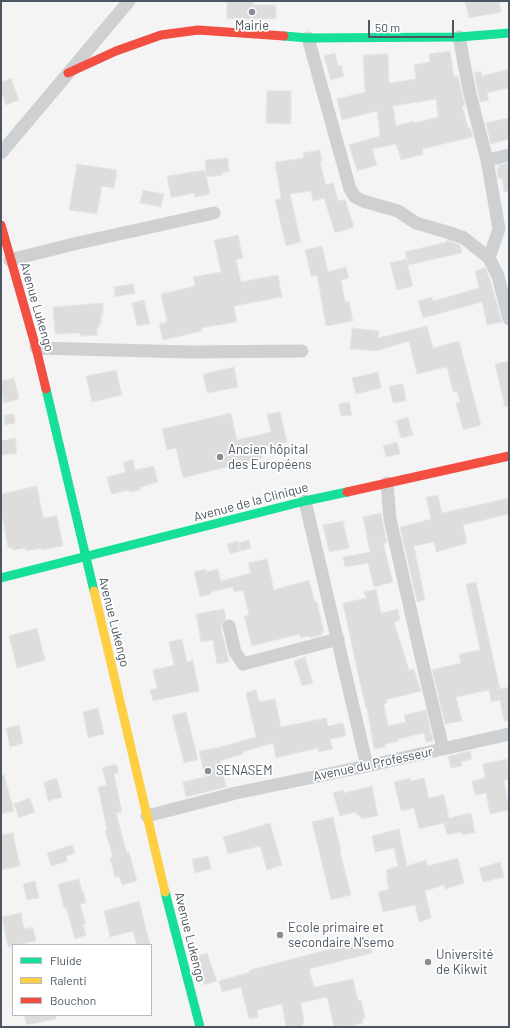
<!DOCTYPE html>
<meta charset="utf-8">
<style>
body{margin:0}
#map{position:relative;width:510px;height:1028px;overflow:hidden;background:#f4f4f4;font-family:Barlow,sans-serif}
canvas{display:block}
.frame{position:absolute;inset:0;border:2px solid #4a5661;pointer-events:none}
.legend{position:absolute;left:12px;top:944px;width:140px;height:72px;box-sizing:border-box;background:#fff;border:1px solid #b7bbc0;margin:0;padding:5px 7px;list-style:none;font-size:12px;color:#4a5661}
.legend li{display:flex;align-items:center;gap:8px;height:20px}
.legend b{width:20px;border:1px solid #b7bbc0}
.scale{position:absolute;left:368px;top:20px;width:86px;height:18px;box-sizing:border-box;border:2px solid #4a5661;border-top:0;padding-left:5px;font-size:12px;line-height:14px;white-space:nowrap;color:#4a5661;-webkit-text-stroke:3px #fff;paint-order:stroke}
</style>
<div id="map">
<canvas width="510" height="1028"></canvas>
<div class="frame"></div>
<ul class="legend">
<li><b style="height:5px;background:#16e098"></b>Fluide</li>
<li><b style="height:5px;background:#ffcf43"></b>Ralenti</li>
<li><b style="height:5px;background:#f24e42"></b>Bouchon</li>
</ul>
<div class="scale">50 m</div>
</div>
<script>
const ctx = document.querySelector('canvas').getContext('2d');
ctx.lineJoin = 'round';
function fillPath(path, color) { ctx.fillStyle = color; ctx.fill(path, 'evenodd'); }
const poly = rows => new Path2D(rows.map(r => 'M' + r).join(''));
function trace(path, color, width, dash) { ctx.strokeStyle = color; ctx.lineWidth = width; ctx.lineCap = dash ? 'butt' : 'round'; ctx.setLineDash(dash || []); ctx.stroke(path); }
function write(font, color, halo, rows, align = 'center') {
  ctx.font = font + ' Barlow,sans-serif'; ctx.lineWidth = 3.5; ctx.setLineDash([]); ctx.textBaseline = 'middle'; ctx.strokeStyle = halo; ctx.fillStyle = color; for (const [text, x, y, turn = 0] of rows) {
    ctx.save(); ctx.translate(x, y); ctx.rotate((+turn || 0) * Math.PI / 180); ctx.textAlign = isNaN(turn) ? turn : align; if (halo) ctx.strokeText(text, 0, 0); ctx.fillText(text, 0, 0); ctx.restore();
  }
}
const building = poly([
 [227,1,253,1,253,5,276,5,276,19,227,19,227,1],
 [465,1,499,1,501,12,469,18,465,1],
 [450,51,454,77,458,76,465,106,462,106,468,128,470,127,473,137,422,149,423,154,401,160,396,144,372,149,377,165,357,171,349,145,380,136,377,111,342,120,337,99,365,92,363,55,388,54,389,83,416,79,414,65,430,62,429,54,450,51],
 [436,99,438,117,414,123,414,121,396,126,393,106,436,99],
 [335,53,338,66,341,65,344,76,331,80,324,56,335,53],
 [509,69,509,88,487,93,489,100,480,102,474,73,481,71,482,76,509,69],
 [11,78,19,100,6,105,1,91,1,82,11,78],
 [267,91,291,91,291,124,266,123,267,91],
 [509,118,509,139,491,144,486,123,509,118],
 [320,150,322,163,320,163,326,185,333,183,338,201,345,199,354,227,335,233,324,198,313,201,311,191,290,194,301,242,286,246,275,200,281,198,275,162,304,158,303,153,320,150],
 [228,158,229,172,222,172,223,175,206,177,205,160,228,158],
 [509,163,509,191,504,192,502,178,498,179,497,168,500,168,499,165,509,163],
 [77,164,117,170,114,188,102,186,97,214,69,210,77,164],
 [205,170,210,194,195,197,194,193,171,198,167,176,205,170],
 [143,190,164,194,161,207,140,203,143,190],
 [238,235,243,258,236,260,241,282,278,275,282,297,234,306,237,322,201,328,202,331,163,340,159,324,167,322,161,294,195,286,193,277,221,272,214,240,238,235],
 [447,240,460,245,462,253,408,265,405,252,446,242,447,240],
 [322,246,328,272,346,267,349,278,341,280,345,302,349,301,353,321,326,326,317,275,311,276,305,250,322,246],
 [406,259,413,286,397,290,390,263,406,259],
 [485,268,490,279,502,322,487,325,482,302,423,318,418,301,432,297,433,301,479,288,475,271,485,268],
 [133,284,135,293,115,297,114,287,133,284],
 [144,300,150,324,137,326,132,303,144,300],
 [103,303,103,315,101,315,101,324,99,324,99,328,97,328,97,335,80,336,80,333,55,334,53,307,103,303],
 [427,326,433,348,459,341,481,425,463,430,456,403,460,402,457,391,453,392,447,367,417,374,409,341,376,351,350,349,352,328,379,331,378,338,427,326],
 [509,361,509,406,505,407,495,364,509,361],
 [234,367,238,387,207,393,203,374,234,367],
 [116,370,122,395,92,402,86,376,116,370],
 [378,372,381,388,356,394,352,378,378,372],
 [14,378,19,399,4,403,1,390,1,381,14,378],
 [403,384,406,401,393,403,389,386,403,384],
 [349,402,352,415,341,416,339,404,349,402],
 [280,412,287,442,261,448,263,458,183,478,176,448,167,450,162,429,231,413,237,440,271,432,267,414,280,412],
 [14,414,15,423,5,425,4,415,14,414],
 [408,417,413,435,401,438,396,421,408,417],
 [15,438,17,453,1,455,1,441,15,438],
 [397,442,400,454,386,457,383,446,397,442],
 [133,460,135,470,154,466,158,482,140,487,141,490,130,492,129,490,111,494,107,477,126,472,123,462,133,460],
 [37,486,43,518,57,516,63,546,42,550,42,548,26,551,25,548,13,550,12,547,8,548,1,509,1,494,37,486],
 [438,495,442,513,509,498,509,514,463,525,467,543,436,552,434,542,414,546,425,600,417,602,400,527,431,519,426,497,438,495],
 [381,513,387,543,383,543,393,582,374,587,368,563,345,567,343,557,370,552,363,517,381,513],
 [343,521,349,548,329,552,323,525,343,521],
 [249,540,251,548,241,551,239,543,249,540],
 [238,541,240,551,230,554,227,544,238,541],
 [267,559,274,590,309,580,315,602,317,602,324,632,321,633,322,635,309,638,309,636,300,638,300,634,252,646,244,616,249,615,243,590,234,592,233,587,211,592,211,594,200,597,194,572,206,569,206,572,218,569,221,581,251,573,248,563,267,559],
 [476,582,500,689,509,687,509,721,504,721,500,700,491,702,489,690,456,697,462,721,445,724,432,670,461,663,459,654,480,650,466,584,476,582],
 [376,589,381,613,398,609,400,620,394,622,409,670,414,669,421,691,386,700,387,703,384,704,388,726,406,722,404,715,426,710,433,741,426,742,424,733,398,739,399,741,385,744,386,747,374,749,367,708,366,708,358,674,343,603,366,598,364,592,376,589],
 [224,609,226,619,222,623,221,628,229,662,217,664,213,640,201,642,196,614,224,609],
 [37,628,45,660,17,668,9,636,37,628],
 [182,639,187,662,193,660,199,691,153,701,150,690,157,688,153,670,174,665,169,642,182,639],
 [305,657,313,683,302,686,294,661,305,657],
 [256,690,259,702,275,699,281,727,326,718,328,726,343,723,346,736,330,739,333,749,319,752,318,748,276,758,273,743,243,752,243,754,220,761,226,787,186,797,183,782,205,777,199,751,217,748,256,737,246,693,256,690],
 [98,708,104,734,88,738,83,712,98,708],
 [186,712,198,760,184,763,172,716,186,712],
 [19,725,23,743,10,747,6,728,19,725],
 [470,751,472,759,461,762,462,766,451,768,448,756,470,751],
 [507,759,509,779,504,780,509,810,490,814,486,793,475,795,472,781,485,778,483,764,507,759],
 [116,764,119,772,114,774,122,812,116,813,127,853,129,852,137,881,122,885,119,876,115,877,110,858,113,857,105,831,107,830,98,787,107,785,102,768,116,764],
 [1,775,4,775,14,811,1,814,1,775],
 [57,778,62,797,48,801,44,782,57,778],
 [410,778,411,781,424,778,429,798,444,795,449,818,471,813,475,833,462,835,461,832,447,835,444,823,419,829,414,808,401,811,394,782,410,778],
 [372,786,378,816,361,819,360,815,357,815,356,812,340,816,333,793,343,790,344,793,372,786],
 [30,798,35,812,19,818,14,804,30,798],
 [333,817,341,851,340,852,351,895,331,900,312,822,333,817],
 [270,823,282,865,267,870,260,846,228,854,223,837,270,823],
 [399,829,407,866,426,860,428,866,458,858,464,883,445,889,444,885,425,891,431,918,419,922,415,905,383,912,378,892,389,889,386,879,388,879,386,870,398,866,394,848,375,852,372,836,399,829],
 [13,833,20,866,1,870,1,835,13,833],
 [72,845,75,853,66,856,68,861,51,866,47,853,72,845],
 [208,856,211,869,195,873,192,859,208,856],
 [500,862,504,877,483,882,479,868,500,862],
 [79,879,82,891,83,890,86,903,80,904,86,924,83,925,86,935,75,939,66,907,64,908,58,884,79,879],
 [35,881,39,898,27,900,23,884,35,881],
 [139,901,150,945,137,945,133,931,110,937,104,911,139,901],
 [21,913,24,929,33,927,36,941,8,947,2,917,21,913],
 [369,939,372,953,309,969,314,987,353,979,358,1001,361,1000,365,1018,362,1019,363,1023,345,1027,334,1027,327,997,301,1003,304,1024,302,1024,303,1027,286,1027,282,1004,257,1010,258,1017,249,1019,241,987,222,992,219,981,250,972,250,970,369,939],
 [207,953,217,981,204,985,195,957,207,953],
 [24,1015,56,1015,56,1019,27,1025,24,1015]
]);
const street = poly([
 [459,37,470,94,487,160,499,229,489,258,498,276,509,319],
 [308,38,350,189,355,197,363,201,398,211,416,223,447,232,464,238,489,258],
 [1,153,129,1],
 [487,160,509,155],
 [10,260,78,243,214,213],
 [36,348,190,352,302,351],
 [387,483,390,519,422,661,443,749],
 [305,501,367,766],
 [229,626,235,652,243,664,338,639],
 [147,816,236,793,367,766,509,734]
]);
const fast = poly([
 [284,36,308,38,459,37,509,33],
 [46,389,94,591],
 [1,578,305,501,347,492],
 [165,892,200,1027]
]);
const slow = poly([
 [94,591,165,892]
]);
const jam = poly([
 [68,73,116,51,161,35,198,30,284,36],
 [1,225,36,348,46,389],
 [347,492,509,456]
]);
const markers = [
 [252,12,4,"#868d94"],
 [220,457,4,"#868d94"],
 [208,771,4,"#868d94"],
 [280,935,4,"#868d94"],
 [428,962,4,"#868d94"]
];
const poiNames = [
 ["Mairie",252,26,"center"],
 ["Ancien hôpital",228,450],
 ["des Européens",228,465],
 ["SENASEM",216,771],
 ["Ecole primaire et",288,928],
 ["secondaire N'semo",288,943],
 ["Université",436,955],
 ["de Kikwit",436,970]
];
const streetNames = [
 ["Avenue Lukengo",37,307,74],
 ["Avenue de la Clinique",251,502,-15],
 ["Avenue Lukengo",114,622,76],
 ["Avenue du Professeur",373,764,-12],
 ["Avenue Lukengo",190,937,76]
];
fillPath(building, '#ddddde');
trace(building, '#e5e6e7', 1);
trace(street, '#ced0d2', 13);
trace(fast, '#16e098', 9);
trace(slow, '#ffcf43', 9);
trace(jam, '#f24e42', 9);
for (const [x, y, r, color] of markers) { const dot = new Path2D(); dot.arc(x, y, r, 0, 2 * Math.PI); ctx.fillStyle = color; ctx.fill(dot); trace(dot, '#fff', 1.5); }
write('13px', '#4a5661', '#fff', poiNames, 'left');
write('13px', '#4a5661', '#fff', streetNames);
</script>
